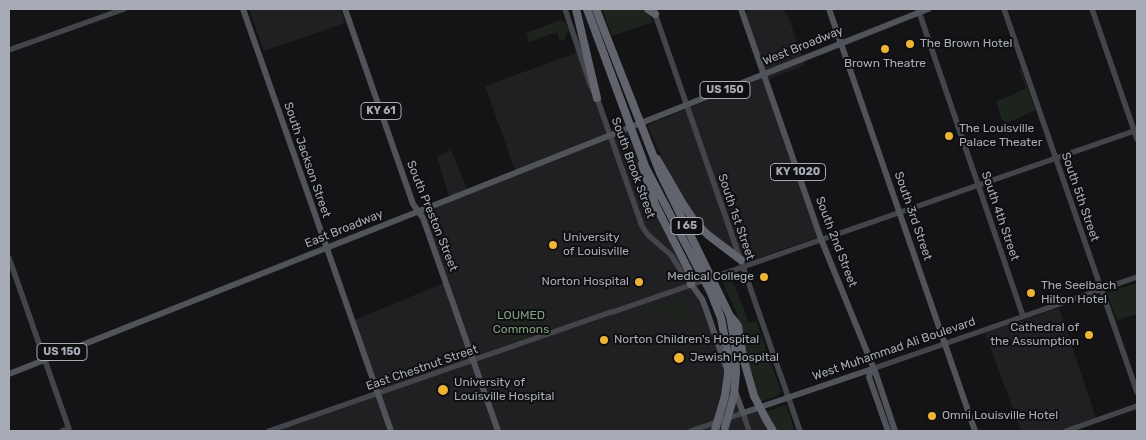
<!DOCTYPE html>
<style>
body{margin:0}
#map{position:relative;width:1146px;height:440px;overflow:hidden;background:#141416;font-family:Rubik,sans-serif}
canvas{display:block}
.frame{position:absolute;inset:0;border:10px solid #a6abb6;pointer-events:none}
</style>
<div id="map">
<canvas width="1146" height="440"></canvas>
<div class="frame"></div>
</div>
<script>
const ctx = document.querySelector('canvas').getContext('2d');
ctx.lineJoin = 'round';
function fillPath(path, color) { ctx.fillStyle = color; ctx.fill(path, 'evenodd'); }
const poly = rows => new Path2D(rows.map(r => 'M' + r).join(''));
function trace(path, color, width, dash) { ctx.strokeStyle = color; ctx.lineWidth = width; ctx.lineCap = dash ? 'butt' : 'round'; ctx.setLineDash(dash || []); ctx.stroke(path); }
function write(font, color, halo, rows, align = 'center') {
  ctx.font = font + ' Rubik,sans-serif'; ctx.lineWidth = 4; ctx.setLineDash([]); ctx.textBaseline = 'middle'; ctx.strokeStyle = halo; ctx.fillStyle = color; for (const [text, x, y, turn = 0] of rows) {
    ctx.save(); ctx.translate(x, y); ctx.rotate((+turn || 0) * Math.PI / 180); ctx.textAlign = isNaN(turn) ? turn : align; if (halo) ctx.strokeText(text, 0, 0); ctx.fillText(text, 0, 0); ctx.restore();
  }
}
const built = poly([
 [249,9,341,9,345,23,264,51],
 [754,9,784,9,786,15,788,16,805,65,765,81,819,237,743,263,697,220,669,173,647,125,766,77,745,12],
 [579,52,610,136,631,129,652,196,706,309,743,413,756,409,771,431,283,431,282,427,377,394,352,321,446,282,418,211,450,199,437,157,451,150,468,192,516,173,485,86],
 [1059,308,1096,418,1057,431,1021,431,985,333]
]);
const green = poly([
 [602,9,645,9,653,22,612,36],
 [561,20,565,22,569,32,566,33,565,39,560,41,557,32,529,42,526,33],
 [1019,69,1021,69,1035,110,1007,123,1002,120,996,101,1013,95,1017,92,1026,89],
 [730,276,736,289,749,323,756,321,781,391,779,395,760,402,744,348,737,314,721,279],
 [1137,283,1137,314,1117,320,1107,293],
 [680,298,686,305,687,308,686,310,690,315,692,313,694,315,672,323,670,312,667,310,656,313,657,316,654,317,651,307,638,311,657,302,658,306,666,303,670,306,672,305,673,300],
 [532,303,542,331,509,343,499,314],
 [785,405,786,405,795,431,777,431,765,412]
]);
const secondary = poly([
 [565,9,590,84,597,98,642,226,648,235,671,255,686,279,691,284],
 [918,9,1023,316],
 [1004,9,1137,392],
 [1092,9,1137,139],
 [654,11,800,431],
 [9,50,124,9],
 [9,258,69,429,62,431],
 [613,312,1137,130],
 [872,369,1137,277],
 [269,431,611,312],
 [691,431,743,413,749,431],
 [1066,431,1137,406]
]);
const primary = poly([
 [243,9,391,431],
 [345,9,413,204,423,218,498,431],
 [741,9,821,239,876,374,895,431],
 [829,9,975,431],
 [691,284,702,299,706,309,726,367],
 [872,369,869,377,888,431],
 [9,374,928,9],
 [735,391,743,413,872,369]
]);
const highway = poly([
 [576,9,597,98],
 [587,9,596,33],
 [596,9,604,30],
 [648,9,655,14],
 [657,159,683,204,695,222,708,235,741,260],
 [642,164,655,204,691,275,691,284],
 [766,419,773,431]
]);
const highwayBridge = poly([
 [604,30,660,173,730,316,735,344,736,373,734,395,725,427],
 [596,33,645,166,711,293,721,318,727,350,728,374,725,396,715,430],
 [732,318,738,326,743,357,754,396,766,419]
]);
const markers = [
 [910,44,5,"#eeb434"],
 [885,49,5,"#eeb434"],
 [949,136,5,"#eeb434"],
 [553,245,5,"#eeb434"],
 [764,277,5,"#eeb434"],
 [639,282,5,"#eeb434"],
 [1031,293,5,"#eeb434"],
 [1089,335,5,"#eeb434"],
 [604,340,5,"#eeb434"],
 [679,358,6,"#eeb434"],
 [443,390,6,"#eeb434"],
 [932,416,5,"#eeb434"]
];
const shields = [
 [725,90,50],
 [381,111,40],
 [798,172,55],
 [687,226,32],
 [62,352,50]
];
const shieldNames = [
 ["US 150",725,90],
 ["KY 61",381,111],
 ["KY 1020",798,172],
 ["I 65",687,226],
 ["US 150",62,352]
];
const poiNames = [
 ["The Brown Hotel",920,44],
 ["Brown Theatre",885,64,"center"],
 ["The Louisville",959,129],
 ["Palace Theater",959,143],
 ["University",563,238],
 ["of Louisville",563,252],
 ["Medical College",754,277,"right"],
 ["Norton Hospital",629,282,"right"],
 ["The Seelbach",1041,286],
 ["Hilton Hotel",1041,300],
 ["Cathedral of",1079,328,"right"],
 ["the Assumption",1079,342,"right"],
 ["Norton Children's Hospital",614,340],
 ["Jewish Hospital",690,358],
 ["University of",454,383],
 ["Louisville Hospital",454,397],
 ["Omni Louisville Hotel",942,416]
];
const streetNames = [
 ["West Broadway",803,46,-22],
 ["South Jackson Street",307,160,71],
 ["South Brook Street",633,168,70],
 ["South 5th Street",1080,197,71],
 ["South Preston Street",432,216,68],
 ["South 3rd Street",913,216,71],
 ["South 4th Street",1000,216,71],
 ["South 1st Street",736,217,71],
 ["East Broadway",344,229,-22],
 ["South 2nd Street",836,242,69],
 ["West Muhammad Ali Boulevard",894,349,-19],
 ["East Chestnut Street",422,368,-19]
];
const parkNames = [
 ["LOUMED",521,316],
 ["Commons",521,330]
];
fillPath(built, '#202023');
fillPath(green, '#1c241d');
trace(secondary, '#43454b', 5.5);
trace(primary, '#51535a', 6);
trace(highway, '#61646c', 8);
trace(highwayBridge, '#61646c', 8);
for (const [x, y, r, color] of markers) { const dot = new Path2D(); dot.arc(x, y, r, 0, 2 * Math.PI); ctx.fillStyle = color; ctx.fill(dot); trace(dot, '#0f0f11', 2); }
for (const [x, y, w] of shields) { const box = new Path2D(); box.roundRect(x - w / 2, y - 8.5, w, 17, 4); ctx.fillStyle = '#0f0f11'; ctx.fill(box); trace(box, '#a6abb6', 1); }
write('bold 11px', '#a6abb6', null, shieldNames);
write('12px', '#a6abb6', '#0f0f11', poiNames, 'left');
write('12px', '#a6abb6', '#0f0f11', streetNames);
write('12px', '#7da180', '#0f0f11', parkNames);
</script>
